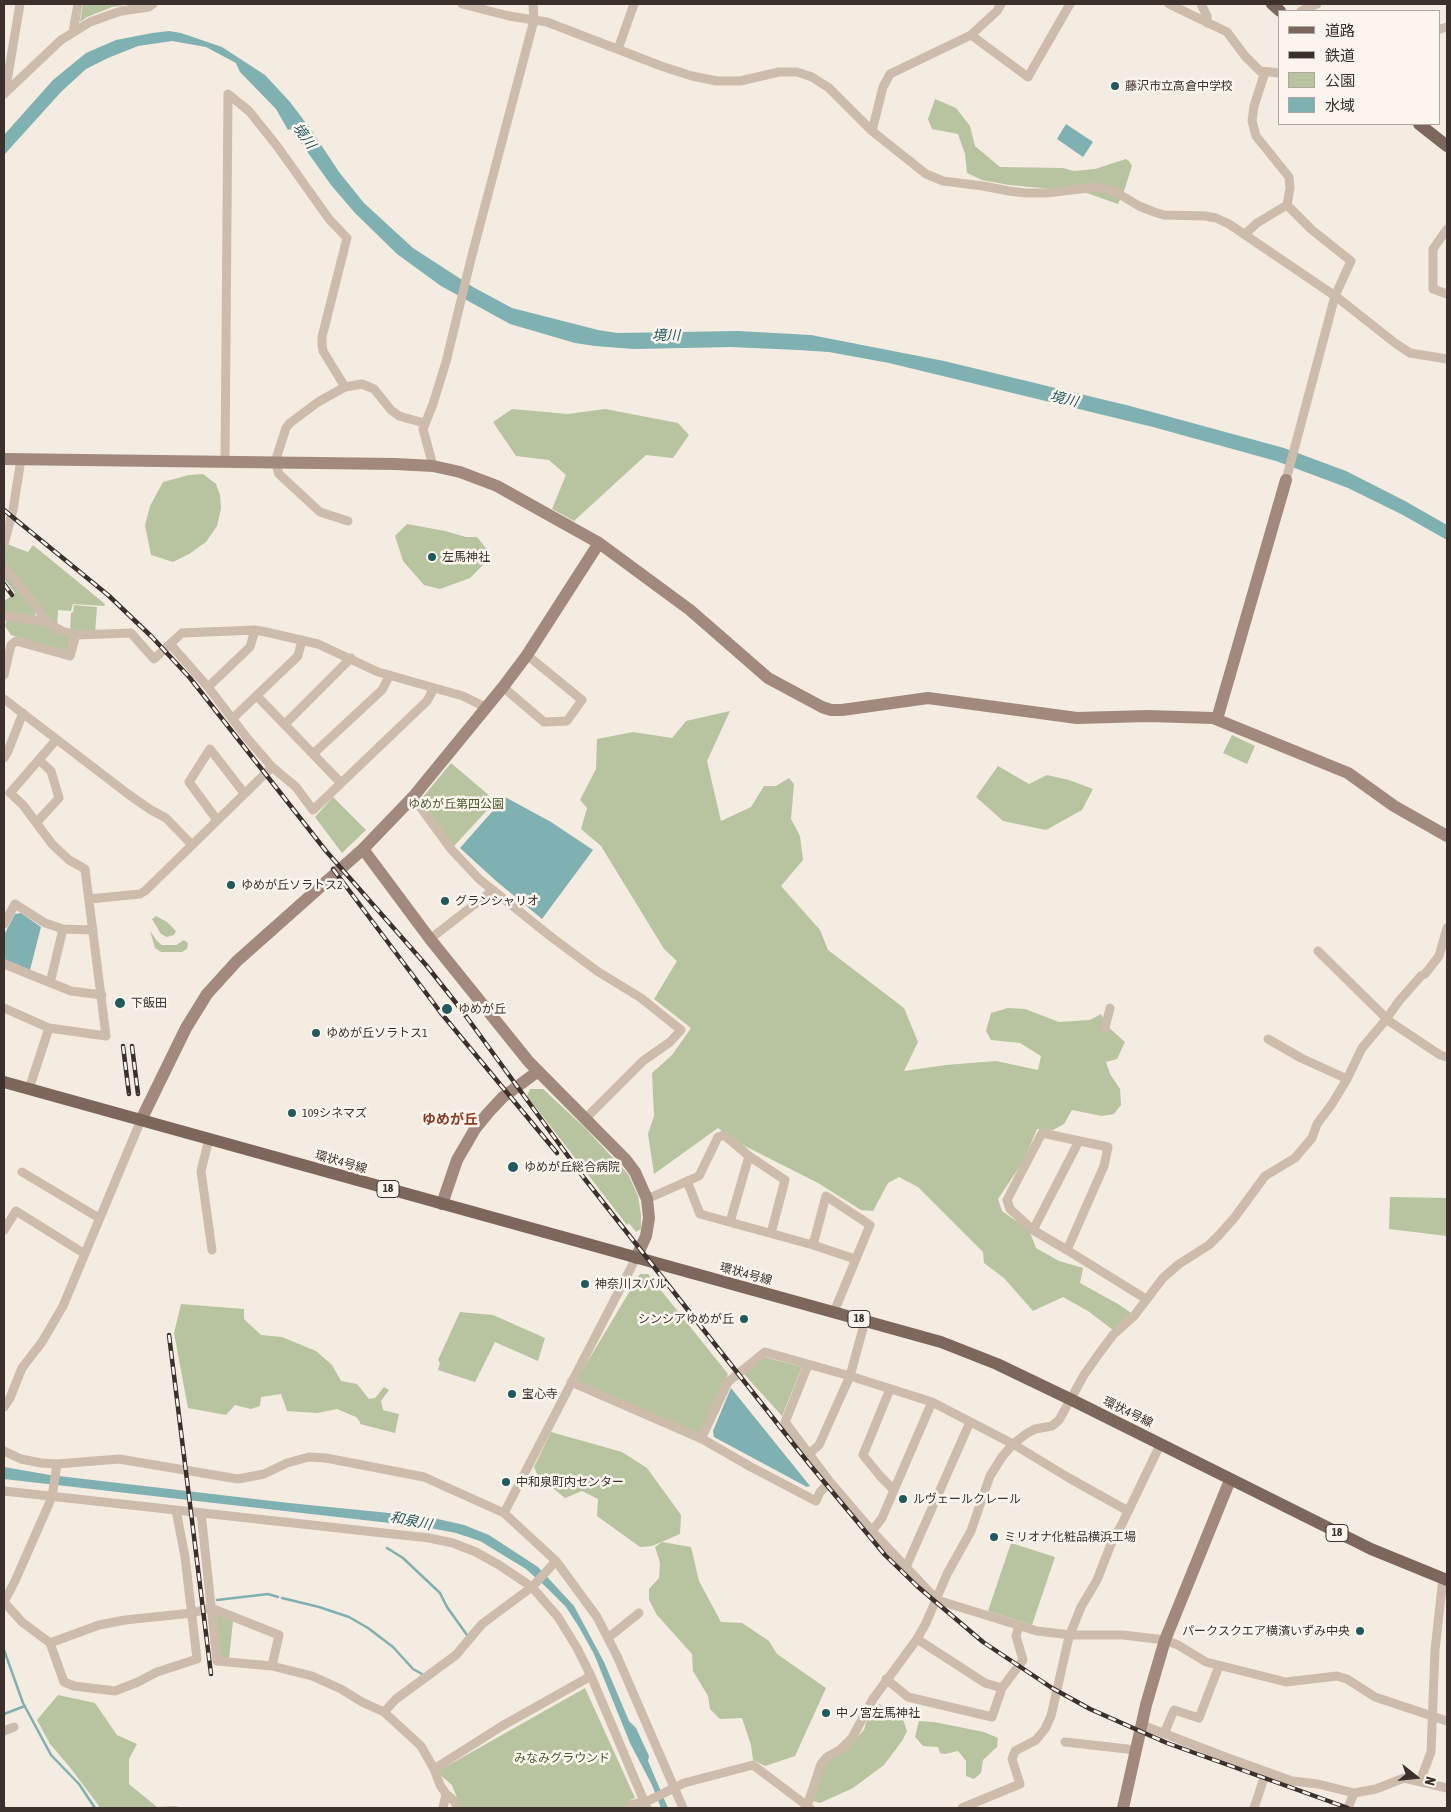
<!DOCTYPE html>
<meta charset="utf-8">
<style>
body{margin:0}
#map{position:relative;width:1451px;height:1812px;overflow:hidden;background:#f4ebe1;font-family:"Asap Condensed","Noto Sans JP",sans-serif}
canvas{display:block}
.frame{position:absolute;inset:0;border:5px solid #3b302b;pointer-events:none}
.legend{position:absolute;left:1278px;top:10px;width:162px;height:115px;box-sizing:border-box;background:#fbf5ee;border:1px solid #aea6a0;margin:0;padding:6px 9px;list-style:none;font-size:15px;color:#3b302b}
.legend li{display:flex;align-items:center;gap:10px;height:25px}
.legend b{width:25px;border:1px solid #aea6a0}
.north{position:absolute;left:1391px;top:1752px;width:50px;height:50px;-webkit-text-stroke:4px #fbf5ee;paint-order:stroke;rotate:106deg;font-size:14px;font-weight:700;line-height:20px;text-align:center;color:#3b302b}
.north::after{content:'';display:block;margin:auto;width:18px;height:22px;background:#3b302b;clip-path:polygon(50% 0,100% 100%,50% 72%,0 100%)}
</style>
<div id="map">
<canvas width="1451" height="1812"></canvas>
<div class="frame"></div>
<ul class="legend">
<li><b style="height:6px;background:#7d675c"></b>道路</li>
<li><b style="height:6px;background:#3b302b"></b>鉄道</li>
<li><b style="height:14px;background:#b8c4a0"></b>公園</li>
<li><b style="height:14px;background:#7fb0b2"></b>水域</li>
</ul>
<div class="north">N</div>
</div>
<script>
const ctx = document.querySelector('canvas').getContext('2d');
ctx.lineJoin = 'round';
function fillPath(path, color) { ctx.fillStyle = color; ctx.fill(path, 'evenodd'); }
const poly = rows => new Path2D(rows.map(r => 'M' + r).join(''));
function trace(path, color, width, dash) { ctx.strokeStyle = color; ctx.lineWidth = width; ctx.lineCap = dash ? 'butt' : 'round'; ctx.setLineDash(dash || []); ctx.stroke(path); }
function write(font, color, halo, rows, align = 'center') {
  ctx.font = font + ' "Asap Condensed","Noto Sans JP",sans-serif'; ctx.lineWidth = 5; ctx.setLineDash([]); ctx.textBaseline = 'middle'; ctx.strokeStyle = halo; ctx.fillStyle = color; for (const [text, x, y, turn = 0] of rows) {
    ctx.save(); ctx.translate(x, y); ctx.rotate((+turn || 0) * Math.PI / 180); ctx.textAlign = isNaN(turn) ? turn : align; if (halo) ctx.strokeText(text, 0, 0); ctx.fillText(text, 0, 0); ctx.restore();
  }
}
const green = poly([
 [83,4,129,4,112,7,87,17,80,22],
 [935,99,956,108,970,126,975,146,1000,167,1063,168,1074,171,1095,169,1126,159,1129,161,1132,166,1124,191,1118,204,1084,192,1009,185,982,180,967,173,965,154,958,134,932,129,928,119],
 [512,409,568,414,605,409,678,423,689,435,673,458,646,455,574,521,552,509,566,475,549,460,516,456,493,422],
 [203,474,216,484,220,495,221,508,217,526,206,542,189,554,173,562,151,555,145,525,150,506,163,482,189,475],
 [407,524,445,531,466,537,477,537,492,556,470,578,440,589,424,585,403,561,395,536],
 [7,544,28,552,33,545,105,604,104,606,73,604,71,611,58,610,57,626,49,620,43,609,4,561,4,552],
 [4,571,36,612,34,617,4,613,4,601,15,593,4,579],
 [74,605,97,607,95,633,70,631,71,613,73,612],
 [7,619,47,625,71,636,67,652,11,635,5,626],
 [730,711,707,761,721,821,751,807,764,786,776,786,789,778,794,784,791,819,800,836,803,860,781,886,820,930,828,950,904,1008,918,1042,904,1071,946,1065,996,1061,1038,1070,1041,1056,1020,1043,991,1040,986,1031,991,1013,1008,1008,1025,1009,1059,1022,1090,1020,1101,1014,1106,1025,1125,1042,1117,1059,1106,1062,1110,1074,1120,1089,1121,1105,1114,1114,1102,1116,1072,1110,1064,1124,1053,1130,1037,1129,1024,1160,998,1199,1002,1211,1029,1230,1036,1248,1059,1261,1083,1268,1080,1283,1118,1304,1131,1313,1113,1330,1088,1311,1063,1297,1033,1311,1004,1278,984,1263,983,1252,918,1187,899,1177,888,1183,873,1211,861,1210,818,1183,737,1142,718,1128,654,1174,648,1134,654,1116,652,1073,672,1055,691,1028,654,999,677,961,664,949,601,846,581,829,587,808,580,800,596,769,597,739,633,732,672,738,686,721],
 [1232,735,1255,746,1247,764,1223,753],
 [451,763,491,797,492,805,454,846,422,805,422,798],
 [998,766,1029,784,1047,775,1069,780,1093,789,1082,810,1046,830,1003,821,976,797],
 [333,797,366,830,342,853,315,817],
 [156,916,167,922,176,931,174,935,167,937,161,934,152,919],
 [150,931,157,941,162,945,176,945,184,940,188,943,187,949,182,952,161,952,155,948],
 [530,1089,543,1089,584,1127,628,1174,638,1196,641,1214,641,1229,636,1232,629,1223,627,1225,527,1096],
 [1390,1197,1447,1198,1447,1236,1389,1229],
 [640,1274,648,1274,728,1374,700,1434,576,1381],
 [181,1304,244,1309,244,1319,261,1335,282,1337,316,1351,332,1365,341,1381,357,1384,369,1399,375,1398,384,1387,389,1390,381,1401,383,1410,399,1414,395,1433,360,1424,360,1422,356,1417,337,1409,317,1413,287,1411,281,1394,261,1397,260,1406,251,1409,235,1405,226,1415,188,1408,174,1333],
 [460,1312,493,1315,545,1338,538,1361,495,1342,475,1382,438,1370,440,1363,438,1360],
 [765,1357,802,1367,782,1416,743,1373],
 [551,1432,622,1452,647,1468,681,1515,680,1534,652,1546,640,1547,597,1516,598,1499,582,1491,565,1498,538,1476,534,1467],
 [662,1542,691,1547,699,1581,721,1622,742,1623,769,1641,777,1654,826,1688,795,1756,765,1766,753,1760,751,1745,742,1718,720,1719,710,1709,708,1696,693,1671,692,1654,657,1615,649,1600,649,1589,659,1578,660,1563,655,1547],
 [1011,1543,1055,1557,1032,1625,988,1611],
 [220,1613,233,1621,229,1659,221,1658,216,1615],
 [585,1688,635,1798,630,1800,626,1808,461,1808,452,1785,439,1774,440,1770],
 [58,1695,95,1703,117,1735,137,1744,129,1759,129,1784,157,1807,174,1806,186,1808,97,1808,99,1806,69,1766,50,1744,37,1720],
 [879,1704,903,1719,907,1731,902,1741,884,1765,853,1788,820,1803,813,1801,820,1772,830,1758,848,1747,864,1730,869,1712],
 [919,1721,934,1722,984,1732,998,1738,997,1747,983,1760,981,1773,974,1779,966,1776,966,1761,958,1751,945,1754,940,1753,938,1747,923,1746,915,1737]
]);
const water = poly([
 [169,31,181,33,222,47,265,75,290,102,312,131,339,172,364,203,413,248,473,287,512,308,598,330,617,333,738,331,811,335,944,361,1130,406,1284,448,1346,471,1405,501,1447,525,1447,540,1401,514,1348,488,1276,461,1153,427,889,363,829,352,798,350,731,347,634,349,595,346,575,343,510,324,441,286,397,254,355,213,331,185,291,129,288,130,276,109,240,72,236,63,206,47,172,41,138,46,108,58,86,69,61,92,4,155,4,135,53,80,86,53,116,40,152,33],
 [1066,124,1093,142,1083,157,1057,139],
 [505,797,551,822,593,850,542,919,495,880,460,848],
 [21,913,41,927,30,970,4,959,4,935,15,914],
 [731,1388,810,1486,807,1487,714,1437,713,1431],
 [4,1467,50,1475,289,1503,429,1517,464,1525,489,1535,538,1567,574,1606,604,1662,629,1721,636,1728,649,1756,648,1761,668,1808,661,1808,652,1785,630,1743,594,1654,579,1627,566,1607,545,1586,526,1569,480,1541,456,1533,425,1527,4,1479]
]);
const stream = poly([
 [387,1548,403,1558,440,1593,447,1607,467,1635],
 [282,1598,319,1607,349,1617,368,1628,393,1647,413,1669,422,1674],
 [217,1600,268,1594,278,1597],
 [4,1650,23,1703,51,1755,79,1784,95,1808],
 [4,1714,25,1706],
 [4,1807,5,1808]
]);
const street = poly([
 [462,4,509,16,547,22,661,66,692,76,717,81,740,81,779,72,797,72,812,77,829,88,872,131,926,174,943,181,983,186,1009,191,1025,193,1046,193,1097,187,1114,191,1139,206,1154,212,1164,215,1205,216,1216,218,1229,224,1338,298,1395,343,1410,353,1447,359],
 [1169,4,1227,32,1245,56,1260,71,1280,73],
 [1201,4,1207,16,1207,23],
 [1301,11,1317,4],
 [1440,29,1447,27],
 [73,32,78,4],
 [971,35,1028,77,1070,4],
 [618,49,634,4],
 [1265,72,1254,106,1252,121,1256,136,1289,177,1290,188,1287,205,1312,230,1351,261,1335,296,1286,480],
 [5,93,20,4],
 [4,94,61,40,90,22,121,11,149,7,153,4],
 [872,131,883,87,890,74,971,35,997,11,1001,4],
 [1447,229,1433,249,1433,289,1447,294],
 [1245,234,1257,223,1287,205],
 [225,462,228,94,249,111,277,146,329,219,347,238,322,337,322,345,323,351,345,387],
 [433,466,423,429,433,404,446,362,471,259,534,20,533,4],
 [348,521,320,512,279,474,275,462,286,428,290,423,318,402,345,387,362,384,374,389,391,410,399,416,424,423],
 [4,544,13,510,21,459],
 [4,566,41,613,44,621],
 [4,616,44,621,62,631,76,635,131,633,154,659,182,633,255,630,266,632,318,644,378,672,463,696,487,708],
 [170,644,208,687,247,738,272,767,296,787,313,810,427,701,434,688],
 [4,675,11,645,16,641,70,656,76,635],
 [208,687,250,647,255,630],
 [503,687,544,722,567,721,582,700,527,655],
 [257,696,341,783],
 [4,699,128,794,151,810,166,818,192,845],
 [232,719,298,656,302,640],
 [285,724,351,658],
 [313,754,382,690,390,675],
 [4,758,8,751,23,713],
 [413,797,451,849,479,879,550,936,597,971,641,998,681,1030,670,1042,643,1061,585,1119],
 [217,820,189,782,210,749,244,793],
 [37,822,59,798,51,771,39,760],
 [89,899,140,894,145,891,272,767],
 [4,924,15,904,45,923,63,929,93,930],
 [430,939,493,890],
 [1318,951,1389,1021,1440,1055,1447,1057],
 [4,964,71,991,102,995],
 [50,983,63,929],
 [4,1008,49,1028,106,1036,85,869,69,860,52,844,23,805,10,793,56,740],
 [1105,1028,1110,1008],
 [1268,1039,1301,1058,1347,1079],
 [29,1089,49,1028],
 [209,1139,201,1171,212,1250],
 [22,1172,99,1218],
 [687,1181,700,1214,813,1245,855,1259],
 [647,1199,699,1176,718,1137,724,1135,749,1156,785,1180,771,1233],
 [730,1222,749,1156],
 [4,1230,16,1211,85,1254],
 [1033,1230,1079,1141],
 [813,1245,826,1196,870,1225,834,1312],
 [1067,1250,1033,1230,1010,1209,1007,1200,1042,1133,1108,1147,1104,1166,1067,1250,1146,1299],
 [808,1365,785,1422,830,1482,872,1531,937,1600,1037,1631,1071,1635,1123,1635,1165,1640,1178,1645,1206,1662,1286,1682,1337,1676,1347,1679,1375,1697,1447,1721],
 [571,1382,704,1440,751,1467,816,1501,820,1492,830,1482],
 [890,1389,863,1455,880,1476,894,1490],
 [4,1407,10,1398,22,1368,42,1342,63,1306,141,1120],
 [701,1439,728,1382,765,1352,850,1376,932,1402,1013,1444,1069,1478,1128,1511],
 [4,1451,21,1459,41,1463,57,1464,119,1459,238,1479,264,1474,287,1463,309,1457,326,1458,424,1477,504,1513,556,1561,597,1617,617,1656,683,1808],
 [810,1453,819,1445,850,1376,865,1321],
 [4,1491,429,1538,453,1543,476,1552,499,1565,532,1587,558,1617,577,1648,591,1676,647,1808],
 [201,1513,217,1661,272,1666,312,1676,341,1689,362,1702,384,1712,421,1746,434,1769,440,1785,446,1794,454,1801,458,1808],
 [504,1513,636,1258],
 [872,1531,882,1518,932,1402],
 [906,1567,970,1422],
 [4,1602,22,1622,50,1643,64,1682,74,1686,115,1691,138,1682,157,1672,197,1659,185,1557,176,1510],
 [4,1602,15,1581,52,1497,57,1464],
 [608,1638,639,1613],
 [50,1643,99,1625,125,1620,192,1613,211,1608,279,1635,272,1666],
 [886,1679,908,1697,992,1717,1002,1688,985,1683,917,1639],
 [1002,1688,1023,1660,1016,1636,1019,1626],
 [384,1712,396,1699,456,1655,482,1624,532,1587,556,1561],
 [1142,1725,1228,1758,1292,1781,1318,1784,1354,1793,1376,1789,1404,1778,1447,1788],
 [4,1731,14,1727],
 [1164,1734,1174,1710,1199,1718,1219,1666],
 [1065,1742,1136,1750],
 [434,1769,502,1726,591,1676],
 [1420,1781,1431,1752,1435,1650,1443,1578],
 [807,1806,821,1764,827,1757,840,1750,852,1738,873,1699,917,1639,926,1623,947,1574,971,1531,990,1476,1002,1457,1013,1444,1026,1434,1035,1429,1052,1426,1059,1420,1084,1375,1098,1355,1113,1335,1134,1316,1163,1278,1179,1264,1209,1245,1220,1234,1235,1217,1265,1176,1295,1158,1312,1138,1317,1124,1332,1104,1347,1079,1362,1048,1384,1022,1399,1001,1421,976,1425,974,1439,956,1447,928],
 [443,1808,446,1794],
 [629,1808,630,1805,650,1800,684,1783,753,1765,810,1808],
 [962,1808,1020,1784,1012,1759,1015,1751,1036,1740,1045,1729,1051,1716,1069,1637,1081,1607,1097,1580,1111,1544,1122,1524,1161,1443],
 [1254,1808,1266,1772],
 [1348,1808,1354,1793]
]);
const secondary = poly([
 [4,459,395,464,433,466,460,472,497,486,599,543,690,610,768,678,822,707,831,710,842,710,928,698,1077,718,1148,716,1213,718,1348,773,1394,806,1447,836],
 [1217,719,1286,480],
 [363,849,430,939,529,1062,626,1160,635,1172,647,1199,649,1218,646,1236,636,1258],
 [141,1120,186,1028,207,994,237,961,363,849,413,797,503,687,527,655,599,543],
 [442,1204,457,1160,475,1129,488,1113,503,1097,537,1072],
 [1123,1808,1146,1705,1165,1640,1230,1480]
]);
const primary = poly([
 [1272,4,1280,11],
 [1419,124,1447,146],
 [4,1082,941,1342,997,1364,1072,1400,1371,1549,1447,1580]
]);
const rail = poly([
 [4,510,108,595,152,637,190,678,326,851,426,965,460,1008,584,1178,810,1465,885,1555,917,1586,983,1642,1052,1688,1090,1709,1167,1743,1348,1808],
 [4,584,12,595],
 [333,869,441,1013,557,1153],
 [123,1046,129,1094],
 [132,1046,138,1094],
 [169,1335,211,1674]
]);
const markers = [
 [1115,86,5,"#1f5a5e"],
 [432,557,5,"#1f5a5e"],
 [231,885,5,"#1f5a5e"],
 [445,901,5,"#1f5a5e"],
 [120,1003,6,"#1f5a5e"],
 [447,1009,6,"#1f5a5e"],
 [316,1033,5,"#1f5a5e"],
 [292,1113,5,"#1f5a5e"],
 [513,1167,6,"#1f5a5e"],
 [585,1284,5,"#1f5a5e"],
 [744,1319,5,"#1f5a5e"],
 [512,1394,5,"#1f5a5e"],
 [506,1482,5,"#1f5a5e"],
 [903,1499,5,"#1f5a5e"],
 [994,1537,5,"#1f5a5e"],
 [1360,1631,5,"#1f5a5e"],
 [826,1713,5,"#1f5a5e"]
];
const shields = [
 [388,1189,22],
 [859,1319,22],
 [1337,1533,22]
];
const shieldNames = [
 ["18",388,1189],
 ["18",859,1319],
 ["18",1337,1533]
];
const poiNames = [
 ["藤沢市立高倉中学校",1125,86],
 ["左馬神社",442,557],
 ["ゆめが丘ソラトス2",241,885],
 ["グランシャリオ",455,901],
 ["下飯田",131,1003],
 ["ゆめが丘",458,1009],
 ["ゆめが丘ソラトス1",326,1033],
 ["109シネマズ",302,1113],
 ["ゆめが丘総合病院",524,1167],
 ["神奈川スバル",595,1284],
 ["シンシアゆめが丘",734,1319,"right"],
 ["宝心寺",522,1394],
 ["中和泉町内センター",516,1482],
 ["ルヴェールクレール",913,1499],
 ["ミリオナ化粧品横浜工場",1004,1537],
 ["パークスクエア横濱いずみ中央",1350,1631,"right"],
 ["中ノ宮左馬神社",836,1713]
];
const parkNames = [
 ["ゆめが丘第四公園",456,804],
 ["みなみグラウンド",562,1758]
];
const streetNames = [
 ["環状4号線",341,1162,16],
 ["環状4号線",746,1274,15],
 ["環状4号線",1128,1412,26]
];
const waterNames = [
 ["境川",304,136,54],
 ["境川",666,336],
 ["境川",1064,399,14],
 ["和泉川",411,1521,11]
];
const neighbourhoodNames = [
 ["ゆめが丘",450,1120]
];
fillPath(green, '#b8c4a0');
fillPath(water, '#7fb0b2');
trace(stream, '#7fb0b2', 2.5);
trace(street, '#cdbbac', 9);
trace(secondary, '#a18a7d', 12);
trace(primary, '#7d675c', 12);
trace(rail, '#3b302b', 4.5);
trace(rail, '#fbf5ee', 2.5, [8]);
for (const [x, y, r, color] of markers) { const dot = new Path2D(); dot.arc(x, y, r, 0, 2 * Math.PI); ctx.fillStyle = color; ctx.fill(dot); trace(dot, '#fbf5ee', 2); }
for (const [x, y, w] of shields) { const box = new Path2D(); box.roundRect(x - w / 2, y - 8.5, w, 17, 4); ctx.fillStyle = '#fbf5ee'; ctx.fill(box); trace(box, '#3b302b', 1); }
write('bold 11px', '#3b302b', null, shieldNames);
write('12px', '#3b302b', '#fbf5ee', poiNames, 'left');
write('12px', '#4a5a2e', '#fbf5ee', parkNames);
write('12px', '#3b302b', '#fbf5ee', streetNames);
write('italic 14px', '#1f5a5e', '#fbf5ee', waterNames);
write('bold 14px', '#8c3b22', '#fbf5ee', neighbourhoodNames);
</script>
